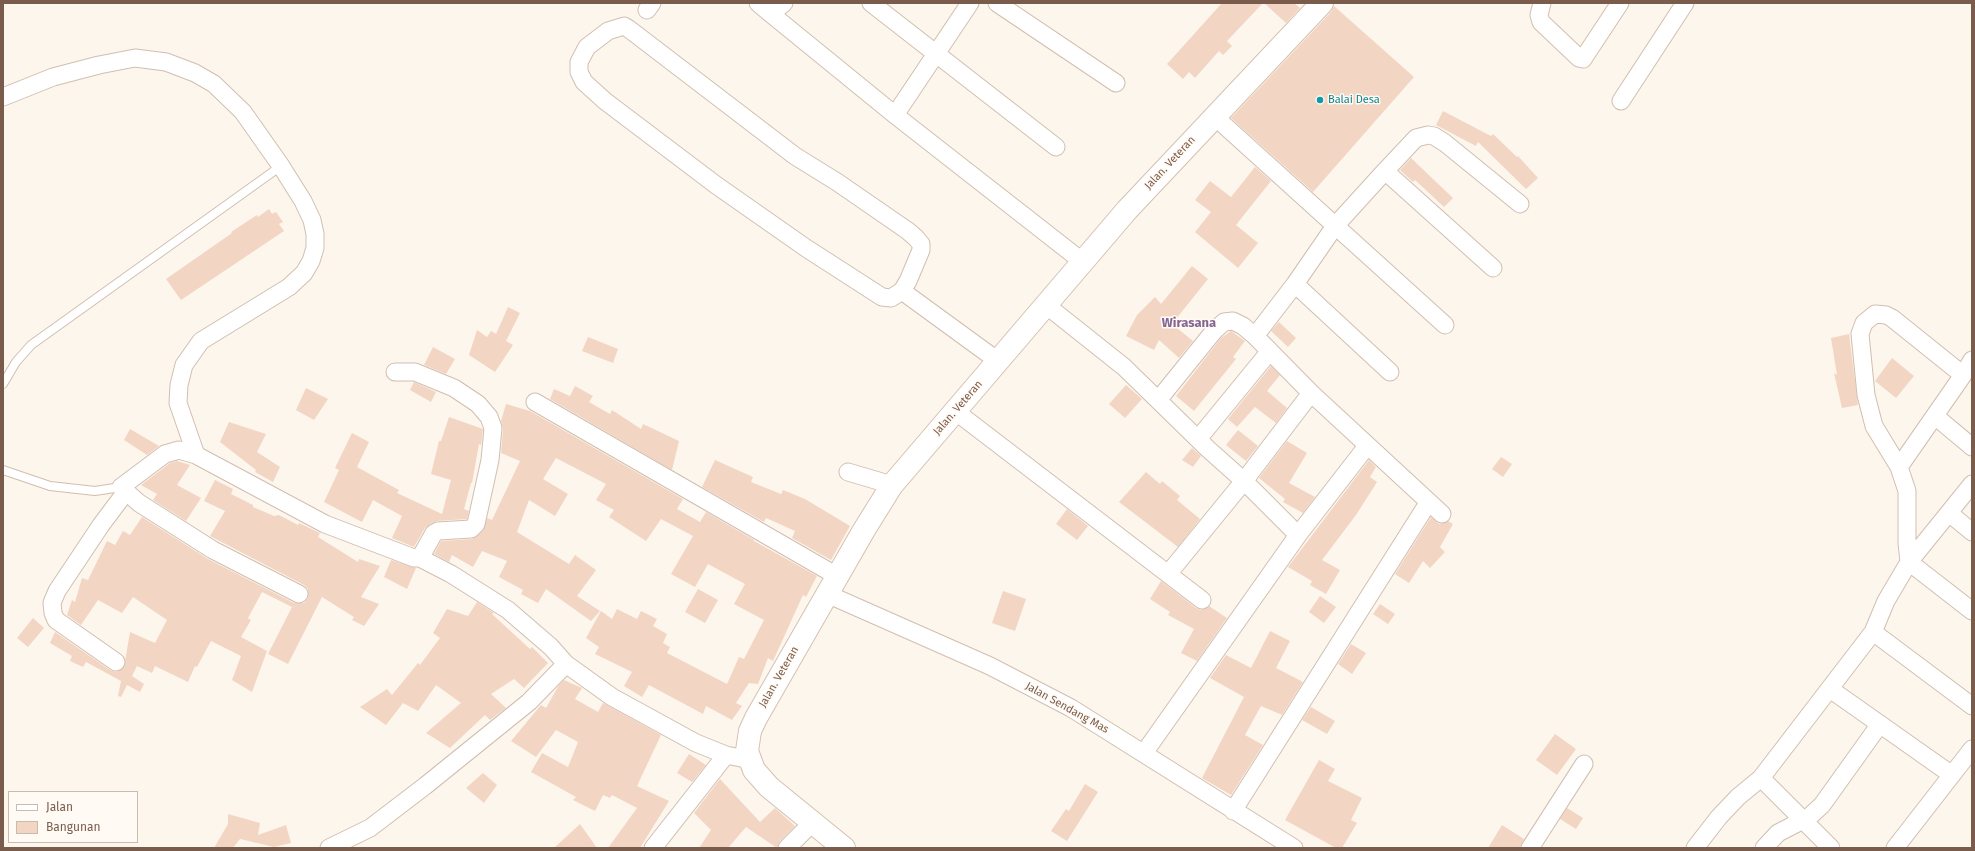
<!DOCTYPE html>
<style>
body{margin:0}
#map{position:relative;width:1975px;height:851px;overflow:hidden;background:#fdf6ec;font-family:"Fira Sans",sans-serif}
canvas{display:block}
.frame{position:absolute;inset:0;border:4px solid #7a5c4d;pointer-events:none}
.legend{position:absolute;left:8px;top:791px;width:130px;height:52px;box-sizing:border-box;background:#fffaf3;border:1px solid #cabbb1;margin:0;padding:5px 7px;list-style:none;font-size:12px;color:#7a5c4d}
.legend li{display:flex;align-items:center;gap:8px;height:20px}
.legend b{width:20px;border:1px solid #cabbb1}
</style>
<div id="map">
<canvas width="1975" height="851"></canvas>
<div class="frame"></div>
<ul class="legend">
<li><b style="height:5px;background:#fff"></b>Jalan</li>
<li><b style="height:11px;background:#f3d5c3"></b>Bangunan</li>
</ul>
</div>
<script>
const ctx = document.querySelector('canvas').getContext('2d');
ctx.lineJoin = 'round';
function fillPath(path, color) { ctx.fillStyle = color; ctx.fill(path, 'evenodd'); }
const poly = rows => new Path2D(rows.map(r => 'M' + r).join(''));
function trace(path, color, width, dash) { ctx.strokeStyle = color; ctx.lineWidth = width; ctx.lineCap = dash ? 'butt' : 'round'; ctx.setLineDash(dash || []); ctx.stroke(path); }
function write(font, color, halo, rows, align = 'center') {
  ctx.font = font + ' "Fira Sans",sans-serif'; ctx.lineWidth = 3; ctx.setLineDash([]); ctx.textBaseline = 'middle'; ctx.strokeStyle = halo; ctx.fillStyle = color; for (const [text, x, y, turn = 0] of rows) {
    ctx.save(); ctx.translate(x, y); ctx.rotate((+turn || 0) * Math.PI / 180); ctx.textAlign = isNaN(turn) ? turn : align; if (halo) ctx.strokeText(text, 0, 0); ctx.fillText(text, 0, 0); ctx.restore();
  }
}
const building = poly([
 [1222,3,1263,3,1227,41,1232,46,1223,55,1219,51,1195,78,1189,72,1183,79,1167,64],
 [1264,3,1294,3,1300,8,1286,23],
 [1334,6,1414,77,1313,192,1231,118,1331,12],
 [1443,111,1491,136,1493,134,1517,157,1518,156,1538,178,1526,189,1478,142,1476,146,1436,125],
 [1411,158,1453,198,1444,207,1415,180,1413,182,1400,170],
 [1255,167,1271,181,1236,225,1258,243,1238,268,1195,232,1211,212,1195,200,1210,181,1231,197],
 [269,209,272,214,276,212,283,222,279,224,284,231,181,300,166,279,232,233,231,232,257,215,258,217],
 [1192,266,1208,279,1172,324,1193,341,1179,358,1159,340,1154,350,1126,336,1137,315,1155,297,1161,304],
 [508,307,520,313,506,341,513,345,495,372,469,355,477,330,487,337,491,331,496,334],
 [1279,322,1296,338,1288,347,1271,331],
 [1231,331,1245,341,1233,357,1236,359,1194,411,1176,396,1221,338],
 [1849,334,1858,405,1842,408,1834,373,1837,375,1831,338],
 [588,337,618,349,613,363,582,351],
 [433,347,455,359,446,374,424,365],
 [1892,358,1914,376,1896,398,1875,381],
 [1271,366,1280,375,1267,391,1287,408,1276,423,1255,407,1237,427,1228,419],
 [414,382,436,392,431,402,410,390],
 [1126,385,1142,399,1125,418,1109,404],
 [575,386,593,396,589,402,610,414,612,410,641,429,643,424,679,441,672,470,550,399,554,389,570,396],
 [306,388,328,399,314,420,296,410],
 [506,404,530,411,683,499,677,509,700,522,706,512,754,540,754,541,817,576,806,597,803,595,773,661,768,658,758,684,749,683,736,703,742,706,732,720,706,706,703,714,649,685,642,697,624,686,632,672,595,654,599,647,586,638,601,611,612,619,617,609,637,619,641,611,657,619,653,626,667,634,663,643,670,647,667,653,727,684,739,657,744,659,764,620,734,604,745,584,708,564,695,587,671,574,693,536,661,519,646,541,609,517,614,510,596,500,606,484,556,458,543,479,568,494,555,516,529,500,517,532,569,564,575,555,596,570,577,596,600,611,591,621,546,589,538,603,521,594,523,590,499,577,507,561,482,551,473,567,452,555,449,562,434,554,441,541,472,539,483,531,487,518,492,520,520,461,501,453,503,429,501,421],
 [449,417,483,429,481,445,479,444,472,483,471,483,464,509,469,511,467,519,437,521,430,524,425,528,414,547,392,538,402,516,373,500,362,522,324,502,339,470,335,468,352,433,369,442,357,467,399,490,397,493,442,514,451,480,431,474,439,441,441,441],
 [229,422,266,434,257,452,280,467,273,482,255,472,256,470,220,442],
 [130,429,159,446,147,455,124,440],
 [1238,430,1258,446,1246,461,1226,445],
 [1287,441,1307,453,1289,483,1315,497,1303,513,1283,502,1285,499,1259,478],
 [1192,448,1201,456,1193,467,1182,460],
 [1501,457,1512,464,1503,477,1492,469],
 [715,460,753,477,751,482,781,494,783,490,805,499,850,526,831,560,792,538,795,531,766,518,764,522,702,487],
 [1369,460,1376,467,1370,477,1377,482,1356,515,1322,560,1340,570,1326,594,1310,585,1312,581,1288,567],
 [177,461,190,465,177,485,201,498,186,521,153,500,157,494,141,485,170,463],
 [1146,472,1160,484,1162,481,1180,496,1177,500,1200,519,1178,547,1119,502],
 [215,480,233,489,231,494,253,505,253,507,274,516,279,515,298,525,299,523,320,533,318,537,358,562,359,559,380,566,361,597,379,604,364,626,352,620,354,617,322,597,288,664,268,654,292,607,262,592,248,618,251,620,241,637,267,651,252,692,232,680,241,656,211,641,197,667,195,666,188,682,155,666,152,673,137,666,132,676,144,684,140,692,127,685,121,697,118,696,121,681,86,662,83,667,70,661,72,656,50,643,55,632,110,670,116,672,124,667,130,632,155,643,167,620,133,597,122,613,98,600,81,625,67,615,72,600,75,602,82,578,88,580,107,541,115,545,123,531,130,535,142,517,208,559,294,603,304,603,308,598,308,589,304,585,210,536,225,511,204,501],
 [1067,509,1088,526,1077,540,1056,524],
 [1431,517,1439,524,1448,521,1453,524,1440,547,1445,552,1430,568,1423,561,1409,583,1395,574],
 [391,560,416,568,407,589,384,577],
 [1161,581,1196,608,1201,610,1209,606,1227,618,1197,661,1181,653,1194,629,1168,615,1170,612,1150,599],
 [698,589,718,600,705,623,685,612],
 [1003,591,1026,599,1015,631,992,623],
 [1320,596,1336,607,1324,623,1309,612],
 [477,602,494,613,492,614,530,649,532,647,548,663,524,688,514,679,491,694,506,708,490,720,485,715,450,748,426,733,461,703,436,685,418,711,403,703,386,725,360,707,387,689,392,695,418,663,420,665,440,638,433,633,447,609,468,616],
 [1380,604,1395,614,1388,624,1373,614],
 [33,618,44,628,28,647,17,638],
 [1270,631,1290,641,1276,668,1303,682,1282,715,1261,706,1245,735,1263,745,1231,795,1202,778,1244,697,1210,678,1226,655,1251,668],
 [1351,644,1366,653,1352,674,1338,664],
 [564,680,582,688,575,699,598,712,603,703,661,735,637,786,669,801,640,848,608,848,637,808,612,795,610,798,603,795,595,811,573,800,576,797,531,772,542,753,568,767,578,742,556,730,536,757,511,741,541,705,546,708,559,685],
 [1311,707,1335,721,1327,734,1302,720],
 [1555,734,1576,749,1557,775,1536,760],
 [689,754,706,765,692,782,677,773],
 [1319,760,1335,769,1328,781,1362,798,1351,820,1357,823,1342,848,1336,848,1285,820],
 [483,773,497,785,484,803,466,788],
 [720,779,760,822,775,808,795,826,780,841,777,848,746,827,728,848,699,848,711,830,694,813],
 [1085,784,1098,792,1067,841,1051,831,1066,809,1069,811],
 [1567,808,1583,818,1576,829,1560,819],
 [228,814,260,823,258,835,286,825,291,843,274,847,240,839,233,848,214,848,228,824],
 [580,824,597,848,554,848],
 [1502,825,1524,839,1520,848,1488,848]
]);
const lane = poly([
 [3,384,16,362,31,345,281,166],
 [3,470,50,486,95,491,121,487]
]);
const street = poly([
 [758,3,771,14],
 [784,3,771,14,895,115,1083,262],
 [871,3,1056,147],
 [997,3,1116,83],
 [1542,3,1539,15,1541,22,1579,58,1583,59,1620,3],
 [647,10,652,3],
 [3,97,53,77,99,65,135,58,166,62,195,73,214,84,243,112,281,166,303,201,312,220,315,234,315,248,311,261,304,273,289,287,201,341,184,365,179,385,178,403,196,455],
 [1621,101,1685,3],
 [895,115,970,3],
 [1214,116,1445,325],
 [1385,171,1416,138,1428,135,1434,136,1445,143,1520,204],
 [1295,284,1390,372],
 [902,291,908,281,921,250,921,244,916,238,908,231,837,182,795,156,629,29,624,26,608,31,587,47,579,62,579,72,584,82,605,101,716,185,806,248,882,297,891,298,902,291,998,361],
 [1046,305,1124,367,1208,449,1244,481,1311,393],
 [395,372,415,372,454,388,478,404,489,417,493,428,490,460,476,524,471,529,438,531,434,533,420,558],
 [1963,375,1972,360],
 [1159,399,1214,331,1224,322,1233,321,1243,326,1255,336],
 [535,402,837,576],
 [955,411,1168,574],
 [1935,416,1972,447],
 [1198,439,1270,351],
 [848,472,892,485],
 [1972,484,1909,562,1972,611],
 [1949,513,1972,532],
 [1442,514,1311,393,1255,336,1295,284,1335,226,1385,171,1493,268],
 [299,594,213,550,139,503,121,487,165,454,179,450,196,455,325,524,414,558,420,558,451,574,508,610,551,647,566,664,612,697,696,743,726,755,751,760],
 [827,594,990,666,1071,708,1294,848],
 [1202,600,1168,574,1244,481,1298,535],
 [1873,632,1886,601,1909,562,1907,543,1907,491,1899,467,1874,426,1866,395,1860,334,1864,323,1875,314,1886,315,1892,318,1963,375,1899,467],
 [116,662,56,620,53,613,52,603,57,591,101,525,125,493],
 [1830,689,1952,775],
 [1144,753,1298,535,1367,446],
 [1761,778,1831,848],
 [1233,811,1428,503],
 [329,848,370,828,425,786,529,702,566,664],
 [653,848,726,755],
 [787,848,813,822],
 [1530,848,1584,764],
 [1695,848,1719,817,1738,797,1761,778,1873,632,1972,706],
 [1764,848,1778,833,1809,817,1822,805,1880,724],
 [1895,848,1972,749]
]);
const secondary = poly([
 [844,848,769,787,754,770,747,751,750,731,756,718,864,530,892,485,1127,210,1322,3]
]);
const markers = [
 [1320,100,4,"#0f9aa8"]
];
const cultureNames = [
 ["Balai Desa",1328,100]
];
const streetNames = [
 ["Jalan. Veteran",1170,163,-47],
 ["Jalan. Veteran",958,408,-49],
 ["Jalan. Veteran",779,677,-60],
 ["Jalan Sendang Mas",1067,708,29]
];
const quarterNames = [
 ["Wirasana",1189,323]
];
fillPath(building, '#f3d5c3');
trace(lane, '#d1beb0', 10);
trace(street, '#d1beb0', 19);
trace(secondary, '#d6c0b0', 24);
trace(lane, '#fff', 8);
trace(street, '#fff', 17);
trace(secondary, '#fff', 22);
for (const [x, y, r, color] of markers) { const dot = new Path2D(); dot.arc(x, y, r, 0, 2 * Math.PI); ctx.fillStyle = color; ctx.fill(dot); trace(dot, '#fffaf3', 1.5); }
write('11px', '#0d838f', '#fffaf3', cultureNames, 'left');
write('11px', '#7a5c4d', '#fffaf3', streetNames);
write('bold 13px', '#846695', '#fffaf3', quarterNames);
</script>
